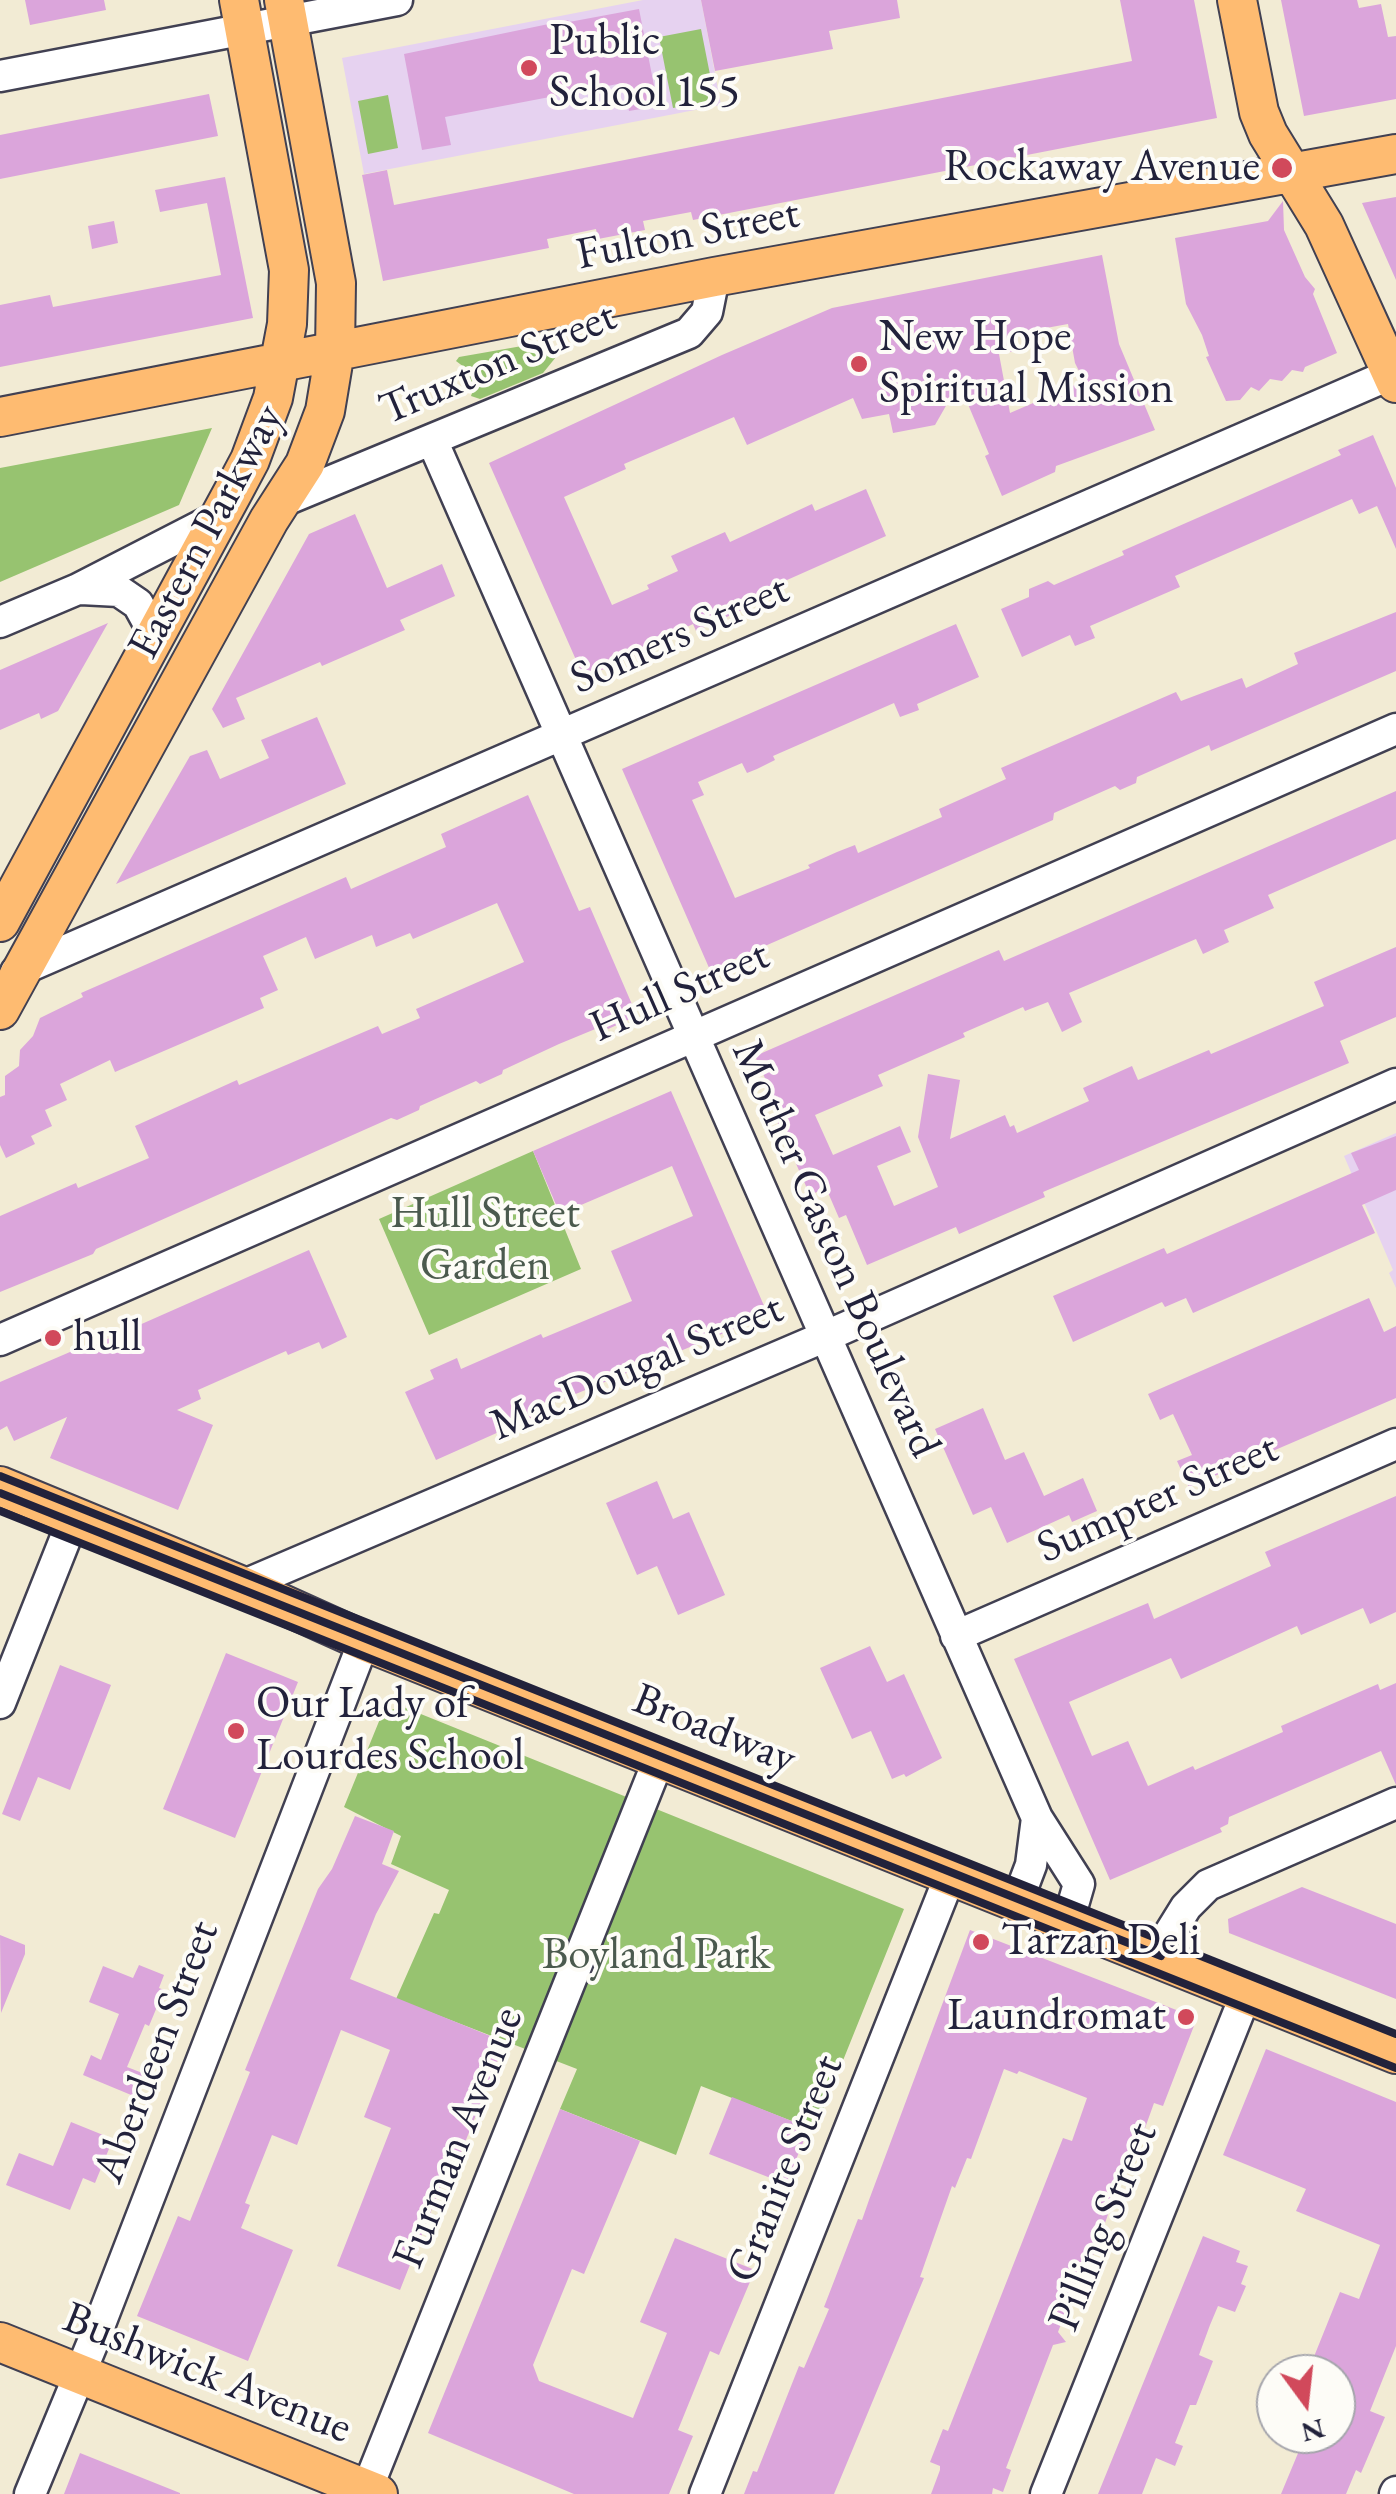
<!DOCTYPE html>
<style>
body{margin:0}
#map{position:relative;width:1396px;height:2494px;overflow:hidden;background:#f2ebd4;font-family:"EB Garamond",serif}
canvas{display:block}
.north{position:absolute;left:1256px;top:2354px;width:100px;height:100px;box-sizing:border-box;background:#fdfcf7;border:2px solid #a5a5ac;border-radius:50%;rotate:165deg;font-size:28px;font-weight:700;line-height:40px;text-align:center;color:#22223b}
.north::after{content:'';display:block;margin:auto;width:35px;height:45px;background:#d1495b;clip-path:polygon(50% 0,100% 100%,50% 72%,0 100%)}
</style>
<div id="map">
<canvas width="1396" height="2494"></canvas>
<div class="north">N</div>
</div>
<script>
const ctx = document.querySelector('canvas').getContext('2d');
ctx.lineJoin = 'round';
function fillPath(path, color) { ctx.fillStyle = color; ctx.fill(path, 'evenodd'); }
const poly = rows => new Path2D(rows.map(r => 'M' + r).join(''));
function trace(path, color, width, dash) { ctx.strokeStyle = color; ctx.lineWidth = width; ctx.lineCap = dash ? 'butt' : 'round'; ctx.setLineDash(dash || []); ctx.stroke(path); }
function write(font, color, halo, rows, align = 'center') {
  ctx.font = font + ' "EB Garamond",serif'; ctx.lineWidth = 8; ctx.setLineDash([]); ctx.textBaseline = 'middle'; ctx.strokeStyle = halo; ctx.fillStyle = color; for (const [text, x, y, turn = 0] of rows) {
    ctx.save(); ctx.translate(x, y); ctx.rotate((+turn || 0) * Math.PI / 180); ctx.textAlign = isNaN(turn) ? turn : align; if (halo) ctx.strokeText(text, 0, 0); ctx.fillText(text, 0, 0); ctx.restore();
  }
}
const built = poly([
 [643,0,701,0,721,105,364,174,342,58],
 [1396,1133,1396,1288,1389,1273,1393,1270,1344,1156]
]);
const green = poly([
 [701,29,715,100,673,108,659,37],
 [388,95,398,148,368,154,358,101],
 [545,342,551,345,556,357,543,373,480,399,471,396,474,387,464,367,456,361,459,357],
 [212,428,179,505,0,582,0,468],
 [533,1151,581,1269,429,1335,379,1219],
 [401,1706,904,1909,815,2130,701,2086,676,2155,560,2109,577,2069,396,1999,434,1913,439,1914,449,1890,391,1864,401,1836,344,1807,382,1714]
]);
const building = poly([
 [25,0,104,0,106,10,30,25],
 [701,0,897,0,900,18,829,31,833,49,715,71],
 [1120,0,1194,0,1217,118,693,220,691,212,643,221,645,230,598,239,596,229,572,234,547,239,549,248,383,281,362,175,387,170,394,205,1132,61],
 [1281,0,1357,0,1359,8,1381,4,1388,37,1396,36,1396,99,1304,116],
 [639,9,658,106,629,111,623,83,445,117,451,145,422,150,404,54,568,20,569,22],
 [209,94,218,136,0,179,0,135],
 [225,177,253,318,0,367,0,305,50,295,53,307,221,275,207,203,160,212,155,190],
 [1396,197,1396,280,1362,203],
 [1283,201,1284,230,1305,277,1315,289,1313,294,1337,353,1305,367,1303,372,1292,370,1282,381,1270,379,1259,391,1251,387,1240,400,1226,401,1206,357,1209,356,1202,335,1186,304,1175,238,1268,221],
 [114,221,118,243,92,249,88,226],
 [1102,255,1119,344,1155,430,1056,466,1055,472,1002,496,985,456,989,454,959,383,935,425,893,433,889,414,862,419,853,398,747,445,734,417,624,464,626,469,564,497,612,605,649,589,647,585,678,571,671,556,691,547,725,532,730,542,812,504,815,511,866,489,886,536,760,592,764,600,696,631,693,624,656,642,657,645,584,678,489,463,722,355,832,308],
 [1068,324,1075,363,1084,381,1010,413,999,354,1016,351,1013,334],
 [1373,435,1396,488,1396,549,1377,506,1359,514,1352,499,1175,576,1180,587,1090,626,1095,638,1075,646,1070,635,1022,657,1001,609,1029,597,1029,589,1048,581,1054,585,1124,555,1122,551,1341,455,1338,450],
 [355,514,387,588,442,564,455,596,400,620,405,630,322,666,320,662,236,698,245,719,223,728,212,709,309,534],
 [1396,612,1396,671,1211,751,1209,745,1137,777,1136,783,1120,790,1115,786,1054,813,1053,820,710,970,622,769,956,624,979,677,917,704,919,710,900,717,894,703,773,756,775,760,757,769,747,773,742,763,698,782,704,795,692,800,735,898,810,868,808,865,837,852,855,845,858,853,942,817,939,809,1006,779,1001,768,1176,692,1181,701,1242,678,1246,688,1298,664,1294,653],
 [108,623,58,711,41,719,39,713,0,730,0,670],
 [317,717,346,784,116,884,190,756,207,750,220,779,269,758,261,740],
 [1396,791,1396,839,1268,895,1274,908,1224,930,1229,942,1203,954,1196,939,1069,993,1082,1022,1062,1032,1048,1002,1025,1011,1023,1007,963,1033,965,1037,878,1075,883,1086,815,1115,833,1155,900,1126,911,1152,877,1166,894,1206,938,1187,918,1137,928,1074,960,1080,950,1139,1005,1115,1010,1127,1014,1125,1017,1133,1089,1101,1083,1088,1132,1066,1138,1080,1209,1050,1211,1054,1324,1006,1314,982,1396,947,1396,1017,1340,1041,1349,1063,1043,1192,1045,1197,959,1234,956,1227,867,1265,846,1215,839,1218,826,1188,810,1195,776,1119,782,1116,755,1056,999,950,1004,961],
 [528,795,579,911,590,907,637,1016,608,1029,605,1025,559,1044,503,1070,502,1074,480,1084,476,1081,420,1106,419,1110,397,1120,391,1118,96,1249,93,1254,0,1292,0,1216,76,1183,78,1188,149,1158,135,1126,237,1080,239,1085,378,1026,382,1034,420,1018,416,1009,524,962,497,903,413,939,410,933,376,947,372,935,315,959,306,937,263,956,278,990,260,998,264,1008,115,1072,110,1060,60,1084,67,1100,45,1110,52,1126,31,1136,35,1144,6,1158,0,1145,0,1097,5,1095,5,1076,19,1066,20,1050,33,1036,40,1018,83,997,81,993,346,877,351,889,446,847,441,834],
 [671,1091,765,1308,763,1317,544,1407,546,1411,436,1460,405,1392,434,1379,430,1370,457,1358,461,1369,541,1334,543,1338,632,1301,611,1251,693,1216,672,1166,560,1214,533,1151],
 [1396,1136,1396,1190,1362,1205,1375,1233,1193,1313,1186,1298,1165,1307,1162,1302,1073,1342,1053,1296,1164,1248,1167,1254,1359,1170,1351,1153],
 [309,1250,347,1337,322,1349,319,1342,288,1355,286,1351,198,1390,201,1399,177,1410,213,1425,178,1510,50,1458,67,1417,14,1441,7,1426,0,1430,0,1382,84,1346,85,1349],
 [1369,1298,1384,1332,1396,1326,1396,1398,1189,1487,1177,1461,1192,1455,1173,1414,1160,1420,1148,1394],
 [983,1408,1005,1460,1024,1452,1044,1496,1083,1478,1097,1511,1072,1522,1069,1515,1007,1543,991,1507,973,1515,935,1429],
 [657,1481,673,1519,689,1512,725,1595,678,1615,657,1566,637,1575,606,1503],
 [1396,1496,1396,1612,1370,1624,1363,1608,1301,1635,1297,1626,1181,1679,1171,1658,1069,1702,1092,1756,1128,1741,1148,1786,1193,1766,1195,1770,1283,1732,1281,1726,1378,1684,1380,1690,1396,1683,1396,1785,1381,1751,1229,1817,1228,1824,1220,1828,1222,1832,1110,1880,1014,1659,1148,1603,1154,1619,1271,1566,1265,1552],
 [870,1646,887,1682,904,1674,942,1758,906,1777,904,1774,892,1779,871,1731,852,1739,820,1668],
 [226,1653,298,1682,235,1838,163,1809],
 [60,1665,111,1685,70,1790,38,1777,20,1821,2,1814],
 [355,1816,394,1831,382,1864,399,1871,376,1914,350,1979,505,2042,460,2155,454,2153,400,2290,337,2266,391,2128,364,2117,390,2050,341,2030,297,2145,272,2135,245,2203,250,2205,241,2228,293,2250,248,2361,137,2316,178,2216,190,2221,250,2072,245,2070,318,1889,332,1869],
 [1302,1887,1396,1924,1396,1999,1229,1933,1228,1919],
 [970,1930,1197,2018,1163,2106,1154,2103,1140,2142,1135,2143,1117,2189,1094,2254,1086,2259,1058,2332,1066,2342,1053,2345,1006,2468,1011,2470,1003,2492,993,2488,992,2494,931,2494,940,2470,940,2466,930,2462,943,2429,948,2431,1063,2138,1072,2141,1087,2098,1019,2071,1017,2074,1004,2069,971,2159,967,2158,955,2188,952,2186,920,2277,924,2278,834,2494,744,2494,753,2471,757,2472,799,2366,804,2368,829,2309,824,2307,858,2219,862,2220,869,2200],
 [0,1935,25,1945,25,1954,1,2013],
 [139,1965,164,1975,159,1988,164,1990,149,2026,145,2024,127,2067,145,2074,136,2097,83,2075,91,2055,101,2060,119,2014,89,2002,103,1966,133,1978],
 [1266,2049,1396,2102,1396,2346,1370,2411,1385,2417,1361,2473,1356,2470,1346,2494,1281,2494,1306,2434,1336,2434,1336,2374,1307,2374,1340,2292,1359,2299,1380,2245,1296,2211,1306,2189,1223,2155],
 [732,2097,809,2128,786,2184,709,2154],
 [560,2109,640,2141,584,2274,572,2269,533,2365,539,2381,633,2418,667,2333,640,2322,675,2238,755,2270,719,2355,710,2351,678,2430,693,2436,669,2494,574,2494,428,2433],
 [71,2122,113,2139,95,2183,83,2178,70,2210,6,2185,19,2153,53,2166],
 [1203,2236,1240,2251,1236,2262,1248,2266,1241,2284,1246,2286,1235,2312,1218,2306,1210,2325,1199,2355,1213,2361,1196,2405,1190,2405,1175,2443,1183,2446,1175,2466,1156,2458,1142,2494,1098,2494],
 [80,2453,180,2493,180,2494,64,2494]
]);
const minor = poly([
 [0,76,397,0],
 [432,440,1037,1818,1079,1884,1068,1922],
 [283,501,689,333,707,312,714,277],
 [81,589,119,591,138,604,155,635],
 [0,622,78,589,220,516],
 [16,972,1396,372],
 [0,1340,1396,729],
 [242,1586,824,1337,1396,1084],
 [956,1636,1396,1444],
 [0,1703,74,1517],
 [1017,1902,1031,1865,1037,1818],
 [1159,1958,1168,1936,1186,1907,1208,1885,1396,1803],
 [30,2494,93,2342,364,1641],
 [365,2494,659,1759],
 [705,2494,950,1876],
 [1046,2494,1246,1994],
 [1395,2494,1396,2492]
]);
const major = poly([
 [1237,0,1259,112,1268,134,1324,225,1396,383],
 [0,417,714,277,1396,154],
 [0,922,233,492,250,460,273,398,287,324,289,270,239,0],
 [0,1010,269,520,305,464,325,411,335,351,336,283,284,0],
 [0,1486,242,1586,364,1641,1396,2054],
 [0,2342,378,2494]
]);
const rail = poly([
 [0,1476,1396,2034],
 [0,1493,1161,1956],
 [0,1511,1396,2068]
]);
const markers = [
 [529,68,10,"#d1495b"],
 [1282,168,12,"#d1495b"],
 [859,364,10,"#d1495b"],
 [53,1338,10,"#d1495b"],
 [236,1731,10,"#d1495b"],
 [981,1942,10,"#d1495b"],
 [1186,2017,10,"#d1495b"]
];
const poiNames = [
 ["Public",549,42],
 ["School 155",549,94],
 ["Rockaway Avenue",1260,168,"right"],
 ["New Hope",879,338],
 ["Spiritual Mission",879,390],
 ["hull",73,1338],
 ["Our Lady of",256,1705],
 ["Lourdes School",256,1757],
 ["Tarzan Deli",1001,1942],
 ["Laundromat",1166,2017,"right"]
];
const streetNames = [
 ["Fulton Street",688,235,-11],
 ["Truxton Street",498,364,-23],
 ["Eastern Parkway",207,532,-62],
 ["Somers Street",680,635,-24],
 ["Hull Street",680,992,-24],
 ["Mother Gaston Boulevard",835,1249,66],
 ["MacDougal Street",637,1368,-23],
 ["Sumpter Street",1158,1499,-24],
 ["Broadway",714,1730,22],
 ["Aberdeen Street",157,2052,-69],
 ["Furman Avenue",459,2138,-68],
 ["Granite Street",786,2169,-68],
 ["Pilling Street",1104,2227,-68],
 ["Bushwick Avenue",207,2374,22]
];
const parkNames = [
 ["Hull Street",485,1215],
 ["Garden",485,1267],
 ["Boyland Park",656,1956]
];
fillPath(built, '#e6d2f0');
fillPath(green, '#97c370');
fillPath(building, '#dba5db');
trace(minor, '#414052', 35);
trace(major, '#414052', 42);
trace(minor, '#fff', 30);
trace(major, '#febb71', 38);
trace(rail, '#22223b', 8);
for (const [x, y, r, color] of markers) { const dot = new Path2D(); dot.arc(x, y, r, 0, 2 * Math.PI); ctx.fillStyle = color; ctx.fill(dot); trace(dot, '#fdfcf7', 4); }
write('45px', '#22223b', '#fdfcf7', poiNames, 'left');
write('45px', '#22223b', '#fdfcf7', streetNames);
write('45px', '#4b5a4e', '#fdfcf7', parkNames);
</script>
